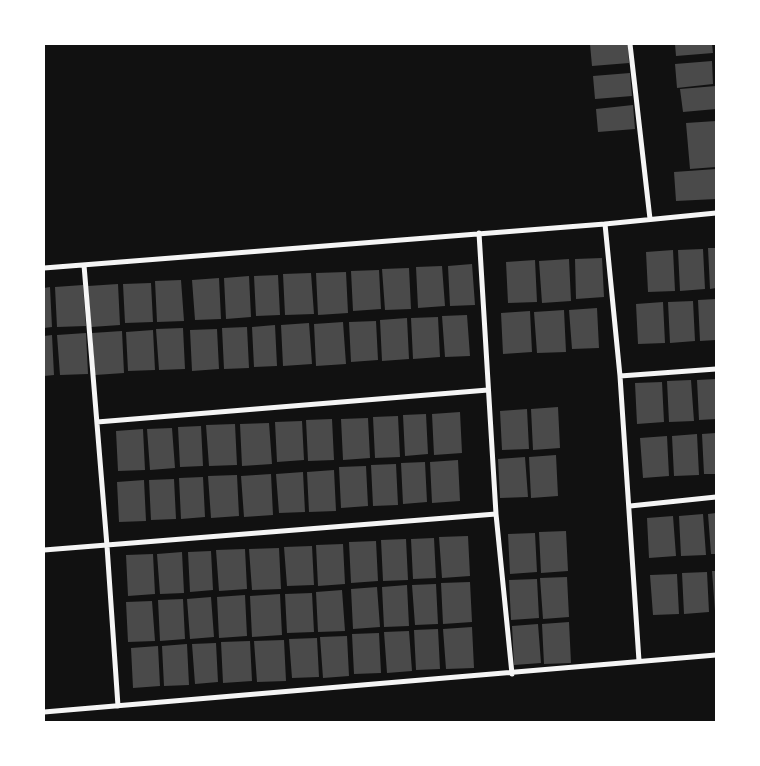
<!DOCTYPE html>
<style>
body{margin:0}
#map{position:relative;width:760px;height:766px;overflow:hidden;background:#111;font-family:"Titillium Web",sans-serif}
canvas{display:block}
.frame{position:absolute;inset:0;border:45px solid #fff;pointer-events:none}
</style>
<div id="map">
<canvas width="760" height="766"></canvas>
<div class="frame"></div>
</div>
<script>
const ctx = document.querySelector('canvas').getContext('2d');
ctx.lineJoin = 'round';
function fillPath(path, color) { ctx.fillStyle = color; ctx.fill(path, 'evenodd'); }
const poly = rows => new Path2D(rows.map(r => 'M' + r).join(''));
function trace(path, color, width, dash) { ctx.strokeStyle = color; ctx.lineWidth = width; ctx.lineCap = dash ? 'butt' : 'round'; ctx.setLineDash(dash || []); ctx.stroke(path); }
const building = poly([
 [590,44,628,44,629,63,592,66],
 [675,44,712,44,713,53,676,56],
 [712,61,713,84,677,88,675,64],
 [630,73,632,96,595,99,593,76],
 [716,86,716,109,683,112,680,89],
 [633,105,635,129,598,132,596,109],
 [716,121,716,167,690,169,686,123],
 [716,169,716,199,676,201,674,172],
 [708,248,716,248,716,288,710,289],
 [703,249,705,289,680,291,678,250],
 [673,250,675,291,648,292,646,252],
 [602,258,604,297,576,299,575,259],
 [569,259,571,301,542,303,539,261],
 [535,260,537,302,508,303,506,262],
 [472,264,475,305,450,306,448,266],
 [442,266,445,306,418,308,416,267],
 [409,268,411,309,385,310,382,269],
 [379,270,381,309,353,311,351,271],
 [346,272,348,313,318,315,316,273],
 [311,273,314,314,285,315,283,274],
 [278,275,280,315,256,316,254,276],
 [249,276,251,317,226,319,224,278],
 [219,278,221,319,195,320,192,280],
 [181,280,184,321,157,322,155,281],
 [151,283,153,322,125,323,123,284],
 [118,284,120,325,91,327,88,286],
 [83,285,86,326,57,327,55,287],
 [50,287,52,327,44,328,44,288],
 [716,299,716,340,700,341,698,300],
 [693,301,695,341,670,343,668,302],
 [663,302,665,343,638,344,636,304],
 [597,308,599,348,572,349,569,310],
 [564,310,566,352,537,353,534,312],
 [530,311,532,352,503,354,501,313],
 [467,315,470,356,445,357,442,316],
 [438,317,440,357,413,359,411,318],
 [407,318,409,359,382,361,380,320],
 [376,321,378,360,351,362,349,322],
 [343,322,346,364,316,366,314,324],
 [309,323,312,364,283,366,281,325],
 [275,325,277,366,254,367,252,327],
 [247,327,249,368,224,369,222,328],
 [183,328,185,369,159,370,156,329],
 [217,329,219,369,192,371,190,330],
 [153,330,155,370,128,371,126,332],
 [122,331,124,373,95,375,92,333],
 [86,333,88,374,60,375,57,335],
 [52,335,54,375,44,376,44,336],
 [716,379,716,419,699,420,697,380],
 [691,380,694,421,669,422,667,381],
 [662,382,664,422,637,424,635,383],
 [558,407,560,448,533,450,531,409],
 [527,409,529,449,502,450,500,411],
 [460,412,462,453,434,455,432,414],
 [426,414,428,454,405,456,403,415],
 [398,416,400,457,375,458,373,417],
 [368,418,370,458,343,460,341,419],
 [332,419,334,460,308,461,306,420],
 [302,421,304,460,277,462,275,422],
 [269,423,272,464,242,466,240,424],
 [235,424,237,465,209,466,206,425],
 [201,426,203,466,180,467,178,427],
 [172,428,175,468,150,470,147,429],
 [143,429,145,470,118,471,116,431],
 [716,433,716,474,704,474,702,434],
 [697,434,699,475,674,476,672,436],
 [667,436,669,476,643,478,640,438],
 [556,455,558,496,531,498,529,457],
 [525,457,528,497,500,498,498,459],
 [458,460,460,501,432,503,430,462],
 [425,462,427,502,403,504,401,463],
 [396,464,398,505,373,506,371,465],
 [366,466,368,506,341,508,339,467],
 [334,470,336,511,309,512,307,472],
 [303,472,305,512,279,513,276,474],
 [271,474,273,515,244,517,241,476],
 [237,475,239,516,211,518,208,476],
 [203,477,205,517,181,519,179,478],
 [174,479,176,519,151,520,149,480],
 [144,480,146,521,119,522,117,482],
 [716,513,716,554,711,554,708,514],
 [703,514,706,555,681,556,679,516],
 [673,516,676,556,649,558,647,518],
 [566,531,568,571,541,573,539,532],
 [535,533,537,572,510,574,508,534],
 [468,536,470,576,442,578,439,537],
 [434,538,436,578,413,579,411,539],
 [406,539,408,580,383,581,381,540],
 [376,541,378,581,351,583,349,542],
 [343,544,345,584,318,586,316,545],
 [312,546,314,585,287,586,284,547],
 [279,548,281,589,252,590,249,549],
 [245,549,247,589,219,591,216,550],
 [211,551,213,590,190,592,188,552],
 [182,552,184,593,160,594,157,554],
 [153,554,155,594,128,596,126,555],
 [712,571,716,571,716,611,715,611],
 [707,572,709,612,684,614,682,573],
 [677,574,679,614,653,615,650,575],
 [567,577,569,617,543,619,540,578],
 [537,579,539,618,511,620,509,580],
 [470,582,472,622,443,624,441,583],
 [436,584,438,624,415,625,412,585],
 [407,585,409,626,384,627,382,587],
 [377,587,380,627,353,629,351,589],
 [342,590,345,631,318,632,316,592],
 [312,593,314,632,287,633,285,594],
 [280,594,282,635,252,637,250,596],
 [245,595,247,636,219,638,217,597],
 [211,597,214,637,190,639,187,599],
 [183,599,185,639,160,641,158,600],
 [152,601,155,641,128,642,126,602],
 [569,622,571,663,544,664,542,624],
 [538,624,541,663,514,665,512,626],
 [472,627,474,668,446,669,443,629],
 [438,629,440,669,416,670,414,630],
 [409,631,412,671,387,673,384,632],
 [379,633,381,673,354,674,352,634],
 [347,636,349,676,323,678,320,637],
 [317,638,319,677,292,678,289,639],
 [284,640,286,681,257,682,254,641],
 [250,641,252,681,223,683,221,642],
 [216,643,218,682,195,684,192,644],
 [187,644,189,685,164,686,162,646],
 [158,646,160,686,133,688,131,648]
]);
const minor = poly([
 [630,44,650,219],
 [605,224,620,376,639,661],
 [479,233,496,514],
 [84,265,107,546,118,706],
 [44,268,605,224,716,213],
 [620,376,716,369],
 [97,422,488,390],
 [630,506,716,497],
 [44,550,496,514,512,674],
 [44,712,716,655]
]);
fillPath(building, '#4a4a4a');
trace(minor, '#f5f5f5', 5);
</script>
